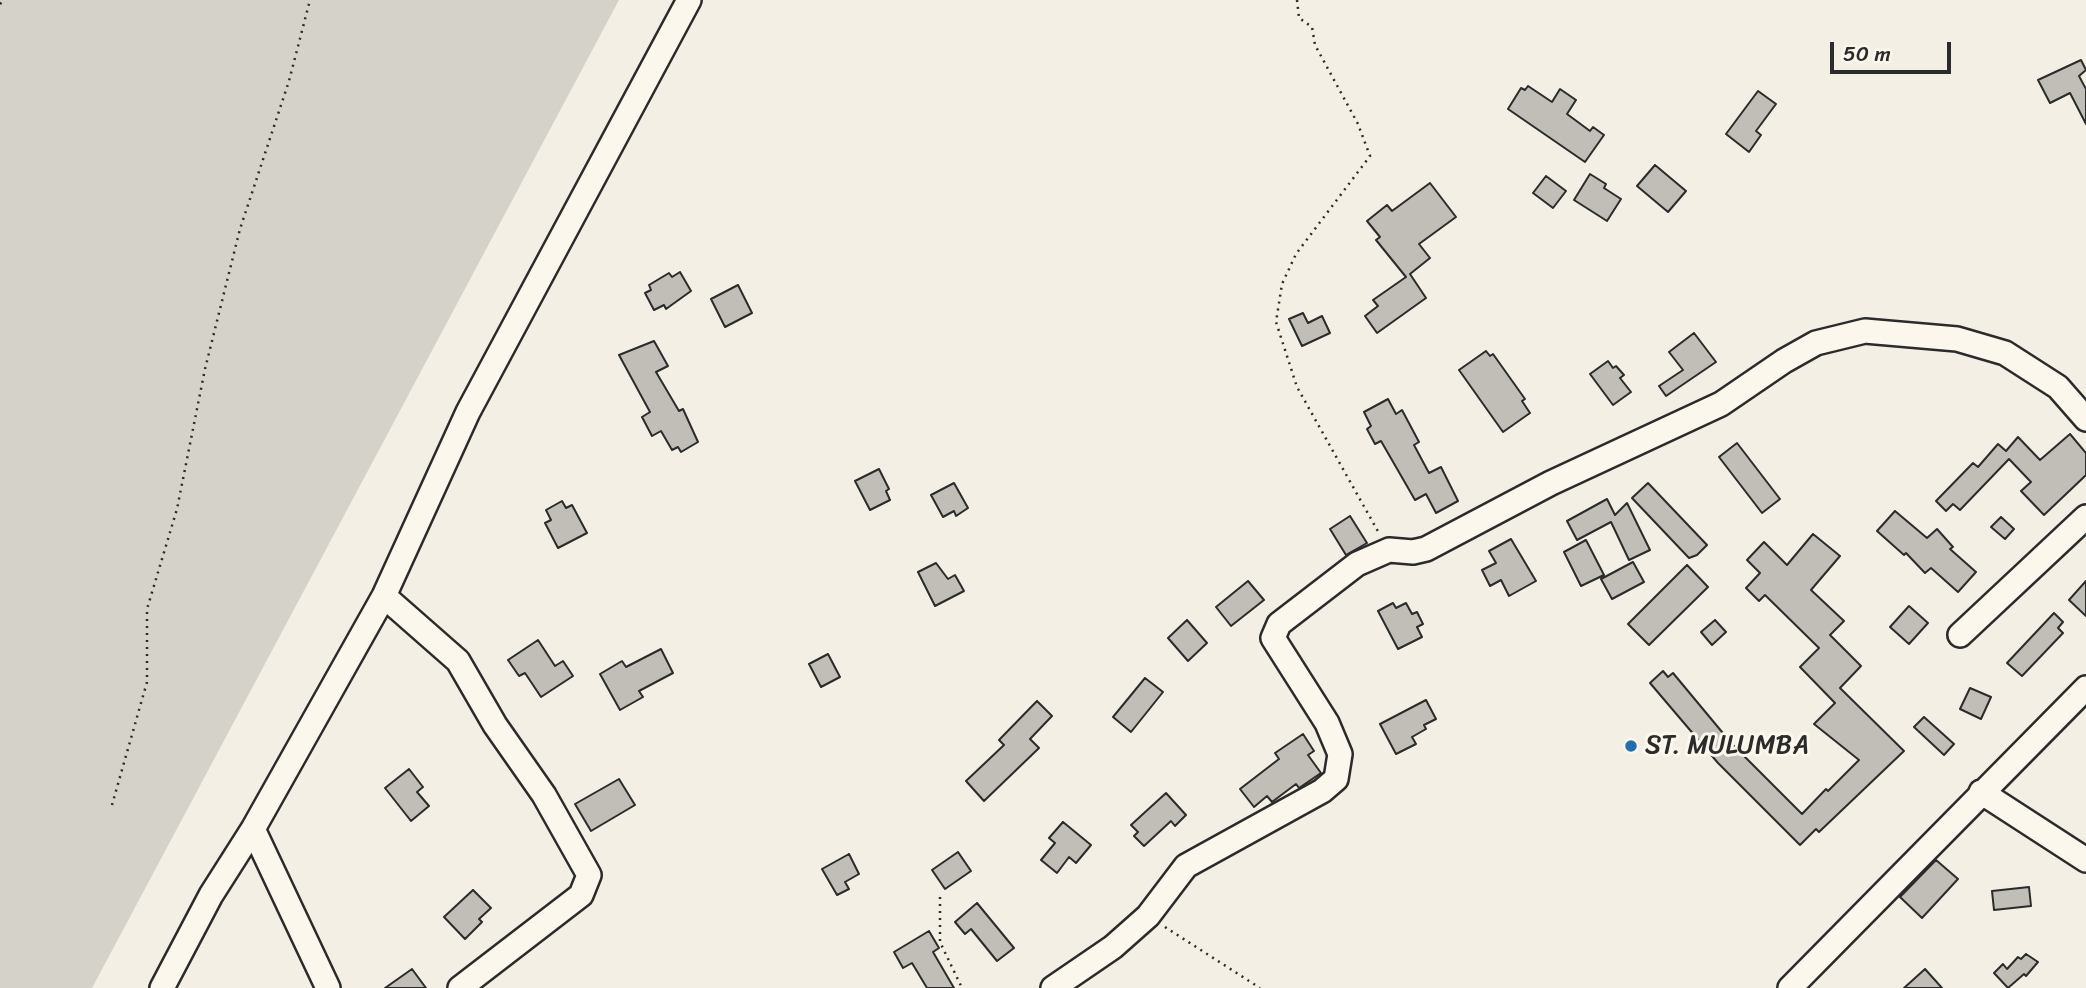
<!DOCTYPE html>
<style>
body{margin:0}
#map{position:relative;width:2086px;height:988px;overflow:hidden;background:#f3efe4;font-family:Sriracha,sans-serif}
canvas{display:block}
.scale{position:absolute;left:1830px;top:42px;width:121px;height:32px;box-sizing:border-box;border:4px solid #2b2b2b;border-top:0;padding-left:9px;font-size:21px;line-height:24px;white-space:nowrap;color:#2b2b2b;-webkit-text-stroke:5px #fbf7ec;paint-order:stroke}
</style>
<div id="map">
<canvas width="2086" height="988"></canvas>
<div class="scale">50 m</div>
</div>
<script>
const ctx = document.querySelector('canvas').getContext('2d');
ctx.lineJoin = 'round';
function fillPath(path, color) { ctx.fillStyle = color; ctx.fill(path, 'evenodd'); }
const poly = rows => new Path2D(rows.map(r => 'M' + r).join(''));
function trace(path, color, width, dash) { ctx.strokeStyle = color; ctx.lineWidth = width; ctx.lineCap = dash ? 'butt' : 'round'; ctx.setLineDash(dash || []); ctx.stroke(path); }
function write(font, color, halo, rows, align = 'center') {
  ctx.font = font + ' Sriracha,sans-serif'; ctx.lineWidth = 6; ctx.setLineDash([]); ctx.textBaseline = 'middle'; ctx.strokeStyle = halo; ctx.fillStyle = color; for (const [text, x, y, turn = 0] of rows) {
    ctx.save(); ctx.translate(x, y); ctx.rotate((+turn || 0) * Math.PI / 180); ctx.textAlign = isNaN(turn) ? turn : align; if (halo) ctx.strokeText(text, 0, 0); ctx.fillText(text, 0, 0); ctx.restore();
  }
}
const green = poly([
 [0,0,619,0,92,988,0,988]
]);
const building = poly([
 [2081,60,2086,70,2079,76,2086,89,2086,124,2070,93,2050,103,2038,80,2081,60],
 [1528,86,1552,102,1560,89,1576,100,1567,114,1590,131,1593,127,1604,135,1585,162,1508,109,1521,88,1525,90,1528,86],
 [1758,91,1776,104,1756,131,1761,135,1749,152,1726,134,1758,91],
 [1655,165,1686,191,1668,212,1637,186,1655,165],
 [1590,174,1606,184,1604,188,1621,199,1607,221,1574,200,1590,174],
 [1546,176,1566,191,1553,208,1533,193,1546,176],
 [1430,183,1456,217,1419,244,1430,258,1410,274,1426,298,1377,333,1365,316,1378,306,1373,300,1406,277,1376,240,1380,237,1367,221,1387,205,1392,211,1430,183],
 [680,272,691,291,666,309,664,305,654,310,645,293,651,290,649,285,669,273,672,277,680,272],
 [738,285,752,313,725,327,711,299,738,285],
 [1303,313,1308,323,1322,316,1330,333,1302,346,1289,319,1303,313],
 [1694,333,1716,362,1666,396,1659,386,1683,370,1669,352,1694,333],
 [654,341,668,366,656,372,679,411,683,409,698,442,681,452,678,447,672,450,661,431,652,436,642,417,650,412,619,355,654,341],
 [1486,351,1490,356,1493,354,1525,399,1522,401,1530,413,1503,432,1459,370,1486,351],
 [1608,361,1613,368,1616,366,1624,375,1620,378,1631,392,1613,405,1590,374,1608,361],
 [1388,399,1396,414,1402,410,1419,442,1414,445,1429,473,1441,467,1458,501,1436,513,1426,494,1415,500,1381,441,1375,444,1367,429,1371,426,1364,412,1388,399],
 [2070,434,2086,453,2086,475,2044,515,2021,491,2031,482,2009,459,1960,510,1953,504,1946,511,1936,501,1973,463,1978,467,1998,444,2006,451,2018,437,2040,460,2070,434],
 [1737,443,1780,499,1762,513,1719,457,1737,443],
 [879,469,889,489,886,491,890,500,870,510,855,481,879,469],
 [954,483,968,508,956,516,954,511,943,517,931,495,954,483],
 [1648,483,1707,545,1697,555,1689,558,1632,498,1648,483],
 [1607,499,1615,515,1627,503,1650,550,1629,560,1611,522,1577,540,1567,521,1607,499],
 [562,501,566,508,572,505,587,533,558,548,545,523,551,520,546,510,562,501],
 [1895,511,1927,538,1937,529,1953,547,1950,549,1976,572,1958,592,1931,568,1925,573,1906,553,1904,555,1877,531,1895,511],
 [1350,516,1367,543,1346,555,1330,529,1350,516],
 [2001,517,2014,529,2005,539,1991,527,2001,517],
 [1813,534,1840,556,1811,590,1844,621,1830,635,1861,666,1840,688,1904,751,1819,832,1816,829,1800,845,1718,763,1650,683,1663,671,1668,677,1673,673,1732,744,1802,814,1826,789,1828,791,1859,760,1814,724,1835,703,1800,667,1819,648,1765,595,1759,601,1746,588,1760,573,1747,560,1764,542,1787,565,1813,534],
 [1511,539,1536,581,1509,596,1501,580,1490,586,1482,570,1496,563,1489,551,1511,539],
 [1586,540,1604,575,1581,586,1564,552,1586,540],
 [1633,562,1644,582,1612,599,1601,579,1633,562],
 [936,563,948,579,955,575,964,591,935,606,918,572,936,563],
 [1687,565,1708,587,1649,645,1628,624,1687,565],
 [1248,581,1264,600,1231,626,1216,607,1248,581],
 [2086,581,2086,616,2069,600,2086,581],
 [1393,603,1396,608,1406,603,1412,614,1417,612,1423,624,1417,627,1422,637,1398,649,1378,611,1393,603],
 [1909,606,1928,623,1909,644,1890,627,1909,606],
 [2054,613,2063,622,2058,628,2063,633,2022,676,2007,663,2054,613],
 [1187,620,1207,643,1188,661,1168,638,1187,620],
 [1715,620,1726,632,1712,645,1701,632,1715,620],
 [538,640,555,666,563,661,573,676,541,697,525,673,519,676,508,660,538,640],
 [661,649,673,673,639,691,643,697,620,710,600,674,622,661,626,667,661,649],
 [828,654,840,677,821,687,809,664,828,654],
 [1145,678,1163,692,1131,732,1113,717,1145,678],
 [1970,688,1991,697,1981,719,1960,709,1970,688],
 [1426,700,1436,719,1424,725,1426,729,1412,737,1416,744,1396,754,1380,724,1426,700],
 [1037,701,1052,716,1030,739,1039,748,984,801,966,781,1004,745,999,740,1037,701],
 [1924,717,1954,744,1944,755,1914,727,1924,717],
 [1303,734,1314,751,1308,755,1321,773,1299,788,1296,784,1272,802,1267,796,1254,807,1240,789,1279,759,1275,753,1303,734],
 [409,769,423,787,417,792,429,806,411,821,385,788,409,769],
 [619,779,635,805,591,831,575,804,619,779],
 [1166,793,1186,815,1175,826,1171,821,1144,846,1134,836,1138,832,1131,825,1166,793],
 [1063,822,1091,845,1076,863,1069,857,1057,873,1041,860,1055,843,1049,838,1063,822],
 [958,852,971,871,945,889,932,870,958,852],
 [849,854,859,874,845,882,849,889,837,895,822,869,849,854],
 [1936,860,1958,879,1922,918,1900,897,1936,860],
 [2029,887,2031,906,1994,910,1992,891,2029,887],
 [473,890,491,908,479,919,482,922,465,939,444,917,473,890],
 [977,903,1014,948,997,961,971,929,965,934,955,922,977,903],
 [929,931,939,948,933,952,954,988,927,988,912,963,903,968,894,952,929,931],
 [2026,954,2038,962,2026,976,2024,974,2008,988,1994,973,2003,964,2007,969,2018,957,2021,959,2026,954],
 [412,969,426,988,385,988,412,969],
 [1925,969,1942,988,1904,988,1925,969]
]);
const path = poly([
 [1297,0,1299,18,1312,27,1315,45,1358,124,1370,156,1296,254,1282,284,1276,322,1297,387,1380,535],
 [0,4,4,0],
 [112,805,147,682,147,609,177,509,205,369,240,229,289,81,310,0],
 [940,897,940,942,962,988],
 [1165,927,1260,988]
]);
const minor = poly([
 [384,596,458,661,495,725,544,795,589,875,581,895,460,988],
 [1960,635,2086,517],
 [1981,792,2086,860],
 [253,829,328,988],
 [162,988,211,895,253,829,384,596,468,412,689,0],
 [1053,988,1113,947,1148,916,1186,866,1322,791,1336,779,1340,754,1327,723,1273,638,1279,624,1357,564,1389,550,1413,552,1426,549,1551,483,1721,404,1784,361,1816,343,1865,331,1957,339,2005,353,2058,387,2086,419],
 [1790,988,2086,688]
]);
const markers = [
 [1631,746,7,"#1f6fb2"]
];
const poiNames = [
 ["ST. MULUMBA",1645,746]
];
fillPath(green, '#d5d2c9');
fillPath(building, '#c0beb6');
trace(building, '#2b2b2b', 2);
trace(minor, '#2b2b2b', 28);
trace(path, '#2b2b2b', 2.5, [2, 5]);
trace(minor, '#fbf7ec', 23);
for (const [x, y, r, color] of markers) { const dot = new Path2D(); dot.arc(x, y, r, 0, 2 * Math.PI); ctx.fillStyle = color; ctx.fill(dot); trace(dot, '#fbf7ec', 2.5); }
write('26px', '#2b2b2b', '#fbf7ec', poiNames, 'left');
</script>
